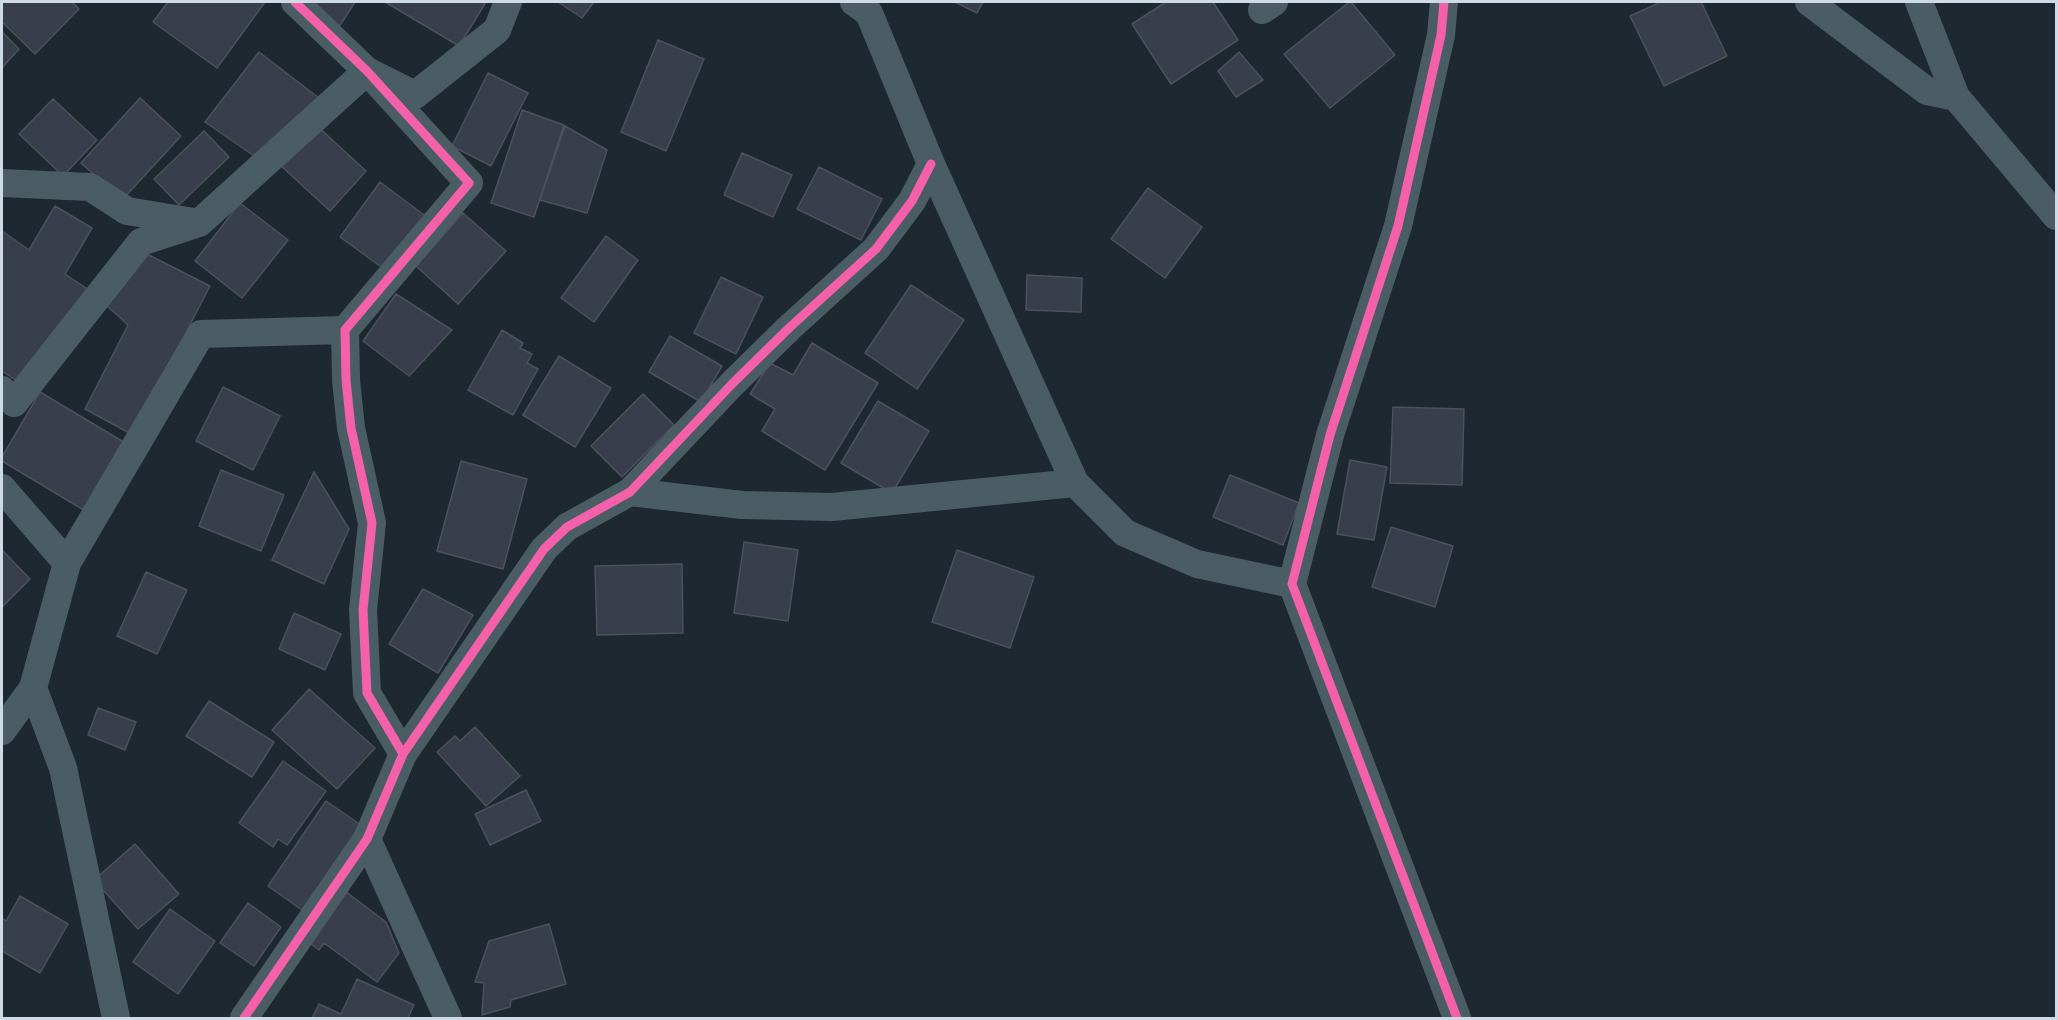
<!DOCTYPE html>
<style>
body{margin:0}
#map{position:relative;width:2058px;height:1020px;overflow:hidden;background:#1e2831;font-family:"Open Sans",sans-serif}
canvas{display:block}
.frame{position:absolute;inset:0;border:3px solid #cedae5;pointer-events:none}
</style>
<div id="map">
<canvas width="2058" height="1020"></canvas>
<div class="frame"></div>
</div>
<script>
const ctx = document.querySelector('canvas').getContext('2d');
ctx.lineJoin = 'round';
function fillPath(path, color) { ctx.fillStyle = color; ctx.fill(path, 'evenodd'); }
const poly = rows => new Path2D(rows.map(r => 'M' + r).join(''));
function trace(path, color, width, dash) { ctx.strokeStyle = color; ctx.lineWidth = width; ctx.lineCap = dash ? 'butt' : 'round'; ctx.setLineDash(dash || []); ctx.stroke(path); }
const building = poly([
 [2,2,72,2,79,9,35,54,2,22,2,2],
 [168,2,265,2,217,68,153,22,168,2],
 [301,2,355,2,339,27,301,2],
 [385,2,486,2,459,46,385,2],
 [558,2,594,2,582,18,558,2],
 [955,2,983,2,977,13,955,2],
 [1166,2,1213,2,1238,40,1171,84,1132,24,1166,2],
 [1349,2,1351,2,1395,55,1330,108,1284,54,1349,2],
 [1661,2,1701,2,1727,56,1664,86,1630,16,1661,2],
 [2,32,19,49,2,68,2,32],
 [658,40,704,59,666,151,621,132,658,40],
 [259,52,319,98,260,160,205,122,259,52],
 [1239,52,1263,80,1236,97,1218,71,1239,52],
 [488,73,528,93,491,166,452,146,488,73],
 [140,98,181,136,122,200,81,163,140,98],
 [53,99,97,140,63,176,19,134,53,99],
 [522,110,564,125,534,217,491,203,522,110],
 [316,125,366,171,330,211,279,164,316,125],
 [565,126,607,150,587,213,540,200,565,126],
 [204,131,229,157,179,205,154,179,204,131],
 [742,153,792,175,773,217,724,195,742,153],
 [819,167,882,199,861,240,797,209,819,167],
 [380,182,428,218,388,272,340,237,380,182],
 [1148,188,1202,227,1165,278,1111,239,1148,188],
 [240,203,288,240,242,298,195,261,240,203],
 [55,206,92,228,65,274,89,290,20,383,2,371,2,231,29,250,55,206],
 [463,213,506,251,458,304,416,266,463,213],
 [606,236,638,260,594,322,561,298,606,236],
 [143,252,210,286,133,435,85,409,128,325,105,304,143,252],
 [1027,275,1082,278,1081,312,1026,310,1027,275],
 [721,277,763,297,736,354,694,333,721,277],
 [911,285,964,320,917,389,865,353,911,285],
 [396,294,452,330,409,376,363,341,396,294],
 [502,330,523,343,520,348,532,354,527,363,538,369,513,415,468,390,502,330],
 [670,336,722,366,701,402,649,372,670,336],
 [812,343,878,383,825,470,762,431,775,409,750,394,770,363,793,375,812,343],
 [559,356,611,388,575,447,523,415,559,356],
 [223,387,280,416,253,470,196,441,223,387],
 [40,392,127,444,87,512,2,461,2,457,40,392],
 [643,394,674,425,622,477,591,446,643,394],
 [878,401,929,431,892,493,841,463,878,401],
 [1393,407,1464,409,1462,485,1390,483,1393,407],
 [1350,460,1387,467,1374,540,1337,534,1350,460],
 [461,461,527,479,503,569,437,551,461,461],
 [221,470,284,495,261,551,199,526,221,470],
 [314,472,349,529,324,584,272,560,314,472],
 [1230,475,1299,503,1283,545,1213,517,1230,475],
 [1391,527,1453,546,1435,607,1372,587,1391,527],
 [744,542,798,550,788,621,734,613,744,542],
 [2,550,30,579,2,607,2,550],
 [957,550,1034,577,1010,648,932,622,957,550],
 [682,564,683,633,597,635,595,566,682,564],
 [146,572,187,590,157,654,117,636,146,572],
 [423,589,473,615,438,673,389,644,423,589],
 [294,613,341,634,325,670,279,649,294,613],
 [309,689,375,748,337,789,272,730,309,689],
 [209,701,274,742,252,777,186,736,209,701],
 [98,708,136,722,125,750,88,735,98,708],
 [475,727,520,776,486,806,437,752,455,736,460,741,475,727],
 [283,761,326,791,287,845,278,839,273,847,239,823,283,761],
 [526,790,541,821,490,845,475,814,526,790],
 [326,801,361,825,302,910,268,886,326,801],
 [135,844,179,894,138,929,94,880,135,844],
 [341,888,386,922,399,953,377,982,324,943,319,950,303,938,341,888],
 [20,896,68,924,40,973,2,951,2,918,6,921,20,896],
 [248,903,281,927,254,966,220,943,248,903],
 [170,909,215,941,178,994,133,962,170,909],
 [549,924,566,984,511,1000,510,1007,482,1015,484,983,475,982,489,941,549,924],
 [357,979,414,1005,408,1018,312,1018,319,1004,341,1014,357,979]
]);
const minor = poly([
 [295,2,367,71,469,183,345,330,346,380,351,428,372,523,363,610,367,693,403,754],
 [854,2,869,13,931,164,1075,483,1125,533,1197,564,1292,584],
 [1444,2,1441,35,1398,226,1330,435,1292,584,1457,1018],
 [1809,2,1927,91,1956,97],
 [1919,2,1956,97,2056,216],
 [1262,10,1274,2],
 [2,183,90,187,127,211,194,222],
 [2,390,14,403,141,242,199,223,367,71,415,95,497,30,508,2],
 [2,488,67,563],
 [630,492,742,505,832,507,1075,483],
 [33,688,63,768,116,1018],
 [2,731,33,688,67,563,201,334,345,330],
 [367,839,448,1018],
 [244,1018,367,839,403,754,544,549,567,527,630,492,732,384,789,328,876,249,912,201,931,164]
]);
const cycleway = poly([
 [295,2,367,71,469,183,345,330,346,380,351,428,372,523,363,610,367,693,403,754],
 [1444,2,1441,35,1398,226,1330,435,1292,584,1457,1018],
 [244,1018,367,839,403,754,544,549,567,527,630,492,732,384,789,328,876,249,912,201,931,164]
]);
fillPath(building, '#393e4c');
trace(building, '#4c515a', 1.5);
trace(minor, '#4b5d64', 28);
trace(cycleway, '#f560ab', 9);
</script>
